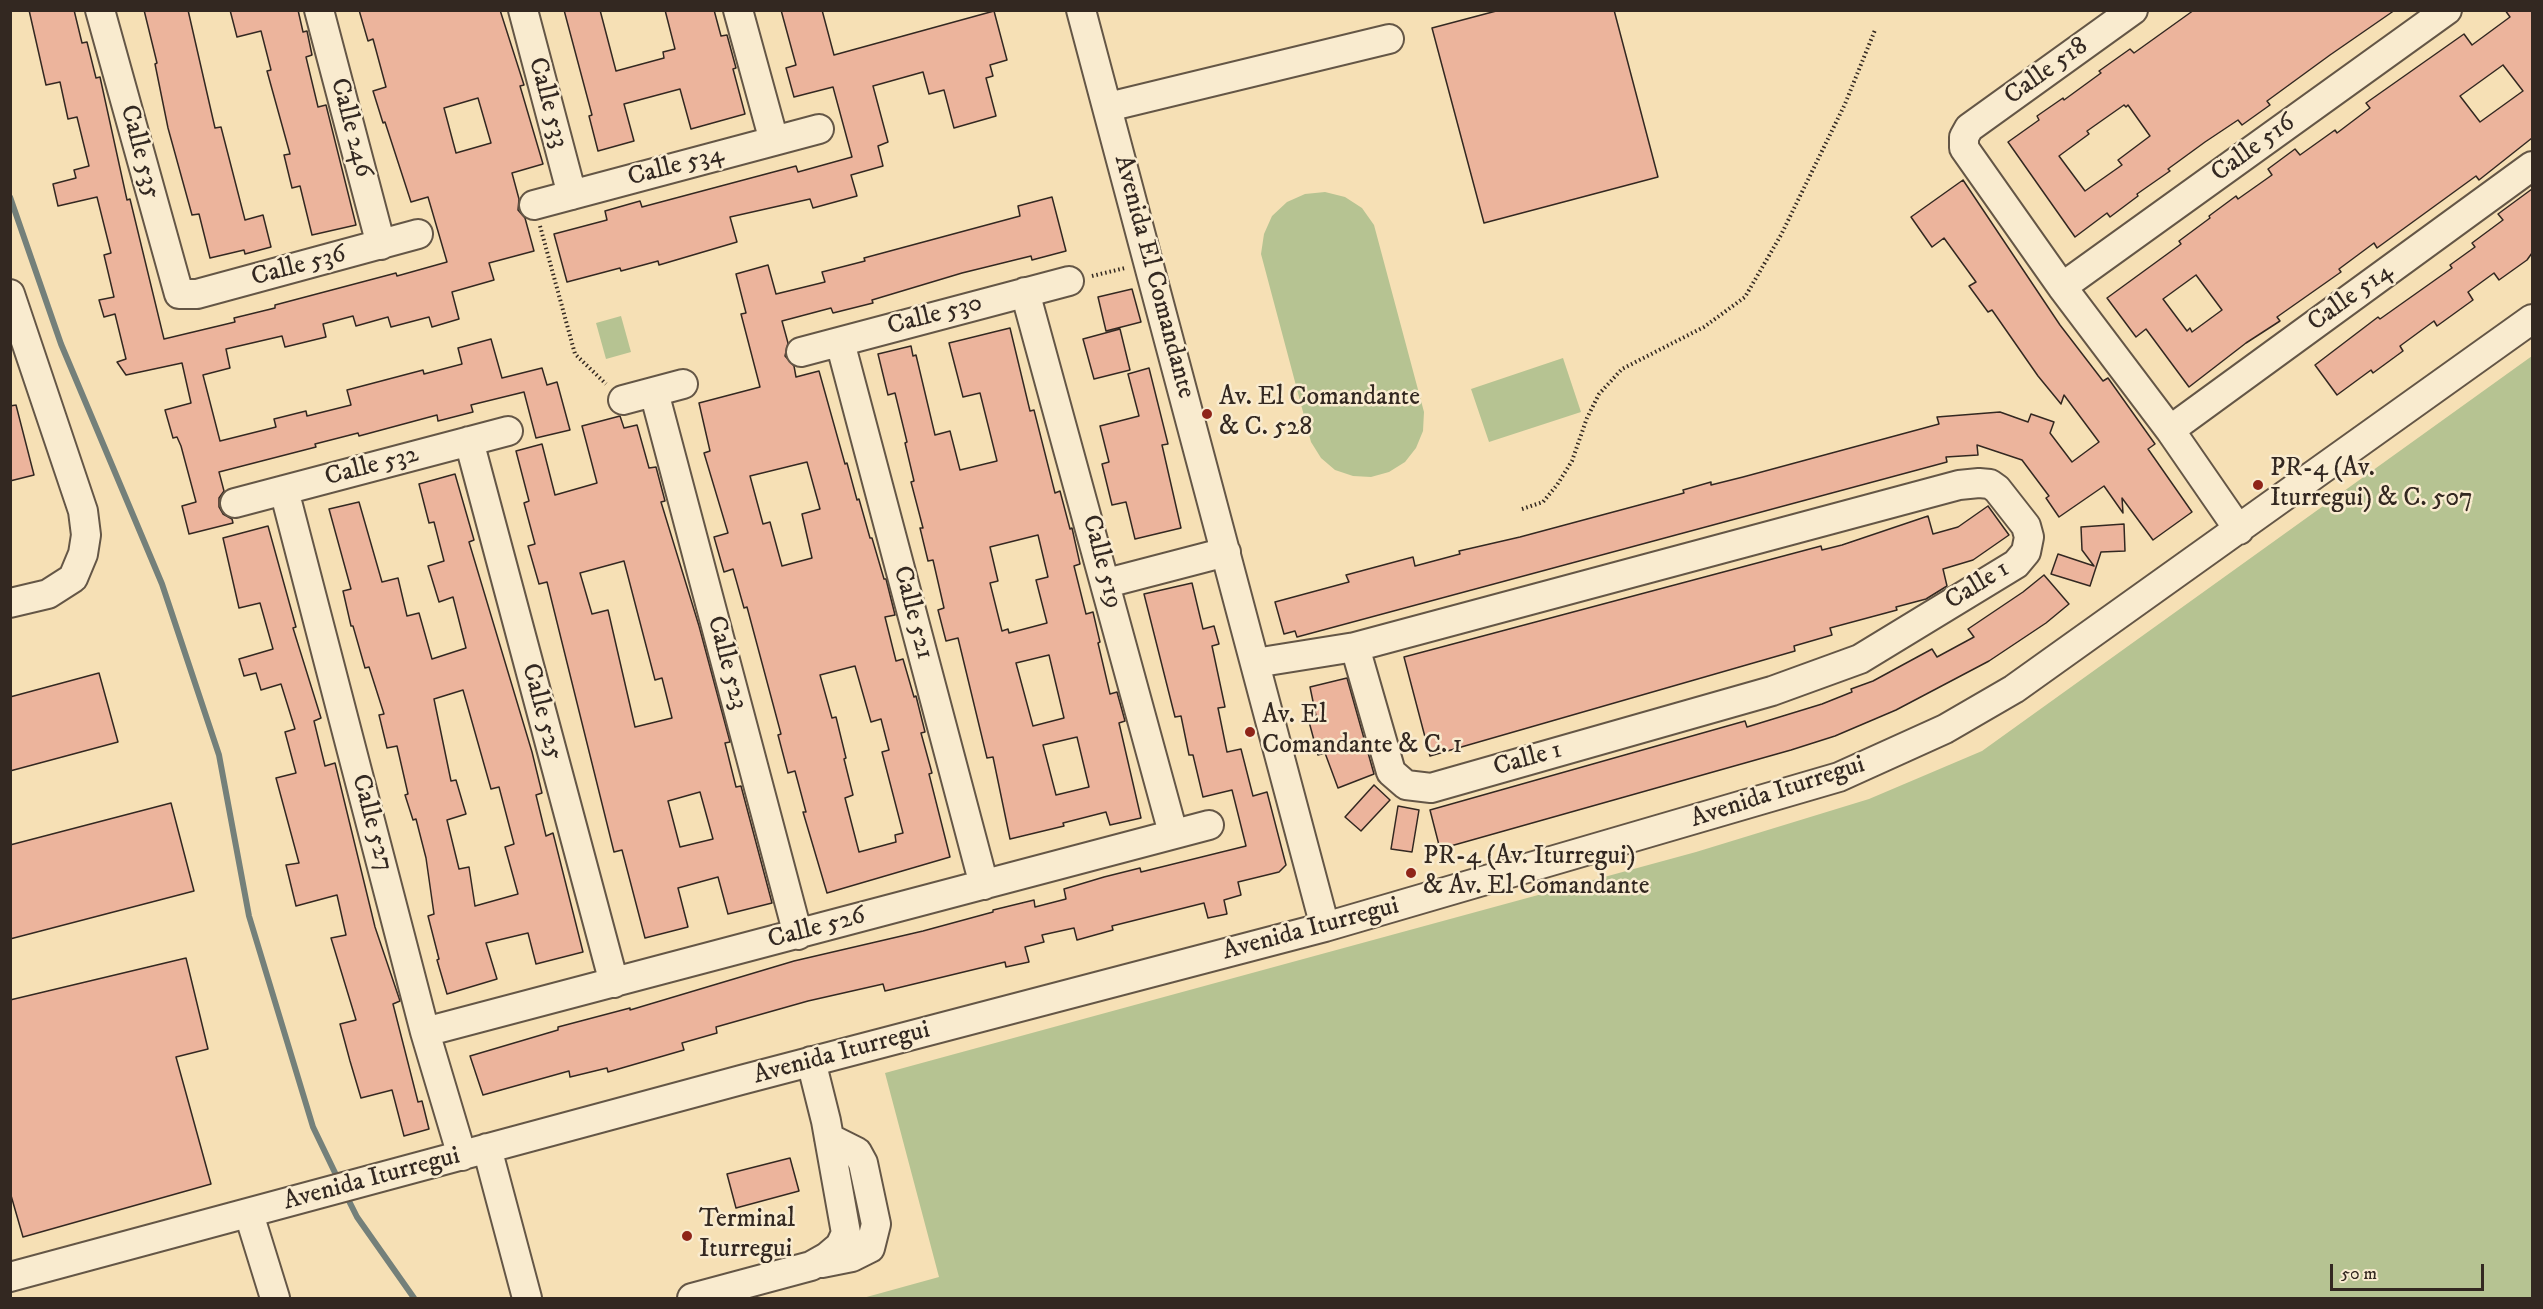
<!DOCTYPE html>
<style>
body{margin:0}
#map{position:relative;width:2543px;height:1309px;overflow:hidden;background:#f6e0b5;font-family:"IM FELL DW Pica",serif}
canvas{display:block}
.frame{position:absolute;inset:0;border:12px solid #332821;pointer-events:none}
.scale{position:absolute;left:2330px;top:1264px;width:154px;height:27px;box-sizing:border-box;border:3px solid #332821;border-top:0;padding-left:8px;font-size:18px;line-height:21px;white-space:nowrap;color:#332821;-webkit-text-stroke:4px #f9ebcf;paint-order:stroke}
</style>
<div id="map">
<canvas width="2543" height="1309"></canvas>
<div class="frame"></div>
<div class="scale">50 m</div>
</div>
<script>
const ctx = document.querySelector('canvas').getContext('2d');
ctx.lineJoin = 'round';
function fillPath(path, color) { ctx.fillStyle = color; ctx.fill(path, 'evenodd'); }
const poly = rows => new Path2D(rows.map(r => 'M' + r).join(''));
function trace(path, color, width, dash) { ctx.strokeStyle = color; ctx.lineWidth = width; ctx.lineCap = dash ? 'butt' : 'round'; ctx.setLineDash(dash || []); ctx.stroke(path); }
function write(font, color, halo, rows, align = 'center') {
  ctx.font = font + ' "IM FELL DW Pica",serif'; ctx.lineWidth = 5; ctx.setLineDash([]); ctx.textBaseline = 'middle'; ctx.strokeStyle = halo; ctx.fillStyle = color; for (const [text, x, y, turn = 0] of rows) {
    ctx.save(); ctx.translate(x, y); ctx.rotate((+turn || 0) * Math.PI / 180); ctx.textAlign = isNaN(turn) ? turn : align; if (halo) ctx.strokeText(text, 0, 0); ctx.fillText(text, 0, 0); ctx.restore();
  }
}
const green = poly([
 [1325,192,1345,197,1362,208,1374,225,1424,412,1423,431,1416,448,1405,462,1389,472,1371,477,1353,476,1335,470,1321,458,1311,442,1261,254,1264,234,1272,216,1287,202,1305,194],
 [621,316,631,352,606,359,596,323],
 [2532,356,2532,1298,863,1298,939,1277,885,1073,1696,852,1869,799,1982,751],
 [1563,358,1581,412,1489,442,1471,389]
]);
const stream = poly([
 [10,197,61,344,162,584,219,755,249,916,313,1127,339,1181],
 [345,1193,357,1217,414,1298]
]);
const building = poly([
 [29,10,74,10,82,43,87,42,96,78,100,77,127,200,130,199,164,339,235,322,234,318,275,308,275,305,396,273,397,276,447,262,428,197,411,202,385,122,383,123,373,91,386,87,373,39,368,41,359,10,500,10,524,85,520,86,543,164,512,173,519,199,518,210,525,218,534,251,489,263,494,280,452,292,459,319,432,327,429,317,391,327,388,317,356,326,353,316,323,324,326,337,285,347,282,336,226,349,230,368,203,375,220,441,276,427,274,419,306,411,307,416,351,405,347,390,423,370,424,374,462,364,458,348,491,339,502,378,542,368,547,385,557,382,570,430,536,438,524,392,471,405,473,412,438,421,437,415,359,436,358,433,315,444,316,447,219,472,224,491,219,498,219,507,223,514,232,519,233,523,189,534,182,506,196,502,181,446,177,437,173,438,165,410,191,403,182,363,126,375,117,362,126,359,115,314,104,317,99,300,114,297,104,255,111,253,97,197,58,206,53,184,76,178,74,170,89,166,77,117,68,119,60,82,46,85,29,10],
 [478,98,491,143,456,153,444,108,478,98],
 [144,10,188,10,215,128,221,127,245,220,263,215,271,247,245,254,244,250,210,258,199,214,192,215,168,128,155,64,157,63,144,10],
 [230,10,298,10,303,32,307,31,312,55,306,57,318,107,326,105,356,225,312,235,300,186,292,188,284,155,290,154,267,71,271,70,261,31,237,37,230,10],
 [564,10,600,10,616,71,664,58,663,52,675,49,665,10,714,10,721,36,727,35,736,68,733,69,745,114,691,129,680,89,624,104,634,141,598,151,589,116,592,115,564,10],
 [781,10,822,10,834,55,994,11,1007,60,990,65,993,76,986,78,996,116,954,128,944,90,929,94,923,72,873,86,888,142,878,146,883,166,851,175,857,196,813,208,810,199,730,217,737,242,659,265,658,261,621,271,620,268,567,282,554,234,607,220,605,211,640,201,642,207,796,166,798,172,852,157,833,87,794,97,786,68,796,65,781,10],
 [1500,10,1614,10,1658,177,1484,223,1432,28,1500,10],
 [2194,10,2395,10,2330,55,2267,101,2270,105,2242,125,2238,120,2205,142,2168,169,2170,171,2137,194,2138,196,2110,217,2107,213,2075,237,2008,142,2039,120,2037,116,2063,98,2064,100,2101,73,2099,71,2130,49,2134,53,2194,10],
 [2124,105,2126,107,2128,105,2150,136,2118,160,2122,165,2085,191,2059,156,2089,134,2087,131,2124,105],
 [2505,10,2532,10,2532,138,2479,180,2476,176,2377,248,2374,243,2339,269,2341,272,2277,317,2280,321,2246,343,2189,387,2146,329,2136,337,2107,298,2181,244,2179,241,2210,218,2209,216,2236,196,2238,199,2272,175,2268,169,2295,149,2300,155,2335,130,2337,133,2370,108,2366,103,2464,34,2472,45,2510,17,2505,10],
 [2503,65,2523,91,2480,122,2460,96,2503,65],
 [2196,275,2222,310,2192,332,2190,328,2187,331,2163,299,2196,275],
 [1963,180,2060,325,2103,381,2108,378,2155,444,2148,449,2192,512,2153,540,2122,498,2123,513,2104,486,2059,517,2046,498,2049,496,2022,460,1977,445,1978,455,1946,457,1947,462,1297,637,1295,631,1284,634,1275,602,1349,582,1346,575,1413,557,1415,566,1460,554,1459,551,1520,537,1684,493,1683,490,1711,482,1711,485,1743,477,1939,424,1937,417,2000,412,2028,422,2031,414,2054,422,2050,433,2072,462,2099,442,2064,395,2061,404,2038,376,1992,310,1988,312,1969,286,1976,282,1944,238,1932,247,1911,217,1963,180],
 [2532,189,2532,253,2527,260,2499,280,2494,273,2468,292,2473,300,2437,326,2434,321,2400,346,2403,351,2373,373,2371,370,2337,395,2315,365,2378,317,2380,319,2452,268,2450,265,2475,247,2472,243,2503,220,2498,214,2532,189],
 [1052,197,1066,251,1032,260,1031,256,962,273,872,300,873,303,833,313,831,308,782,321,788,343,785,356,794,366,796,377,819,371,845,464,847,463,857,500,859,499,870,538,872,538,884,579,886,579,895,615,885,617,896,661,903,659,914,697,916,696,925,732,921,733,932,773,929,774,950,857,827,893,803,812,806,812,795,771,788,773,778,735,781,734,747,607,744,608,733,569,724,572,714,537,728,533,704,453,710,451,699,403,760,387,741,314,746,313,736,274,768,265,776,294,825,282,822,272,865,261,864,258,1020,216,1018,206,1052,197],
 [807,462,820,509,802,514,812,558,782,566,770,522,763,524,750,476,807,462],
 [855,666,871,722,881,719,889,750,882,752,903,833,895,835,896,842,859,852,845,798,853,795,844,759,846,758,836,717,832,718,820,675,855,666],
 [1132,289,1141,322,1106,331,1098,297,1132,289],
 [1010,328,1030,411,1034,410,1055,493,1060,491,1070,529,1072,528,1080,564,1074,566,1086,614,1093,612,1100,642,1098,643,1110,694,1117,692,1125,721,1119,723,1141,818,1110,825,1106,812,1063,823,1064,826,1010,839,993,757,987,758,958,638,946,641,938,610,944,608,933,560,928,561,920,528,923,528,911,482,914,481,905,443,907,442,895,393,888,395,878,354,911,346,913,356,916,355,935,435,950,431,960,470,997,461,980,393,963,397,949,343,1010,328],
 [1038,535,1048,577,1036,580,1047,623,1009,633,1008,629,1002,631,990,583,998,581,990,547,1038,535],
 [1049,655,1064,718,1033,726,1016,663,1049,655],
 [1077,737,1089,787,1056,795,1043,745,1077,737],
 [1120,329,1130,370,1094,379,1083,339,1120,329],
 [1149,368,1168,444,1162,445,1181,528,1135,539,1126,502,1112,505,1102,464,1109,462,1100,426,1139,416,1128,374,1149,368],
 [16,405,34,475,10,481,10,406,16,405],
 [620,416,624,428,637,425,649,468,656,467,665,501,661,502,699,626,730,742,725,743,736,787,741,786,772,903,728,914,718,877,678,888,688,927,645,938,622,850,614,852,547,582,539,584,528,546,535,544,524,503,529,501,516,451,542,444,555,495,597,483,582,426,620,416],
 [624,561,655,680,662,678,672,718,635,727,608,610,592,614,580,573,624,561],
 [700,792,713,839,680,847,668,801,700,792],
 [455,474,474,540,469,542,532,752,542,793,536,795,546,836,553,833,583,952,536,964,528,933,486,943,497,979,447,994,437,960,439,959,428,916,434,914,426,858,416,819,413,820,405,795,408,794,397,746,387,748,379,715,384,714,369,667,365,668,353,626,351,626,343,591,351,589,329,509,359,502,382,582,398,578,407,616,419,613,432,659,466,648,453,597,439,602,428,566,444,561,434,522,429,523,419,484,455,474],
 [463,690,491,789,499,787,514,844,505,847,518,894,475,906,469,867,459,869,447,820,466,814,456,780,451,781,434,699,463,690],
 [1988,506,2009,535,1973,560,1943,569,1947,586,1926,599,1896,607,1897,610,1830,628,1832,635,1794,646,1795,651,1430,756,1404,657,1821,546,1822,550,1842,545,1928,516,1933,534,1958,527,1988,506],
 [2124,524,2125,551,2101,552,2090,586,2051,574,2058,554,2094,566,2082,550,2081,527,2124,524],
 [268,526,296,627,293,628,321,718,314,721,325,766,335,763,375,927,400,1001,393,1004,418,1102,422,1101,429,1129,404,1136,392,1090,361,1098,350,1061,340,1024,356,1020,331,938,346,935,337,895,296,906,286,865,299,863,276,778,296,773,285,732,295,729,281,684,261,690,256,673,244,676,239,659,273,649,260,603,239,608,223,538,268,526],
 [2044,575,2069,604,2046,623,1989,661,1896,710,1835,736,1791,750,1440,849,1430,810,1745,721,1747,727,1822,704,1852,692,1851,689,1873,681,1932,649,1937,657,1974,637,1968,629,2023,592,2044,575],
 [1192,583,1203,629,1214,626,1219,644,1212,646,1225,707,1218,708,1227,752,1241,749,1253,796,1267,792,1286,865,1279,872,1238,882,1241,895,1224,900,1227,914,1208,918,1204,903,1112,926,1113,930,1077,940,1074,928,1042,935,1044,942,1025,947,1029,962,1006,967,1005,962,885,991,883,984,808,1001,716,1027,717,1033,682,1043,684,1050,608,1072,607,1068,570,1077,569,1071,483,1095,470,1056,558,1030,558,1027,630,1008,630,1010,794,961,923,931,993,912,993,910,1034,900,1035,907,1066,899,1064,889,1104,877,1140,868,1141,872,1246,846,1232,790,1203,797,1193,755,1189,755,1181,716,1175,717,1144,594,1192,583],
 [99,673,118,742,10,771,10,697,99,673],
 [1347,678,1374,774,1338,788,1325,753,1318,755,1308,718,1316,716,1310,687,1347,678],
 [1374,785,1390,800,1361,831,1345,817,1374,785],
 [171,803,194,891,10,939,10,845,171,803],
 [1398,806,1419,810,1412,852,1391,849,1398,806],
 [186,958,208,1049,176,1057,211,1184,23,1237,10,1192,10,1000,186,958],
 [790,1158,799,1191,736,1208,727,1174,790,1158]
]);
const path = poly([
 [540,226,575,354,606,384],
 [1092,276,1125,268],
 [1522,509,1543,502,1557,485,1572,461,1587,418,1599,394,1622,369,1704,327,1745,297,1781,235,1845,104,1875,30]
]);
const minor = poly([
 [100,10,179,294,197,294,418,234],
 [319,10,381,245],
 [523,10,572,195],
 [738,10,774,141],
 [1081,10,1325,927],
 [2133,10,1969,128,1964,137,1964,148,2062,287,2170,430,2239,530],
 [1108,107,1389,39],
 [534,205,819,129],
 [2062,287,2447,10],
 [1025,292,1173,833],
 [10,294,83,511,86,535,83,554,73,578,48,594,10,603],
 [840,342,984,885],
 [801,352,1069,281],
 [654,392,798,935],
 [623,400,683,384],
 [2170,430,2532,166],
 [469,441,614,983],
 [1979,483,1990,484,1997,489,2026,526,2029,537,2026,552,2016,564,1860,659,1772,691,1431,788,1406,785,1391,772,1355,647,1959,485,1979,483],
 [284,490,425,1032,462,1156],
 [235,503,508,431],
 [1107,583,1226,552],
 [1255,663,1355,647],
 [425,1032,1209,825],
 [487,1148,527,1298],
 [249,1214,275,1298],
 [822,1263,852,1257,870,1248,876,1224,863,1163,857,1152,829,1138],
 [10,1277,741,1080,1325,927,1839,777,1945,729,2014,689,2532,319],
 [692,1298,811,1266,827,1257,840,1246,846,1233,826,1121,811,1061]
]);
const markers = [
 [1207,414,6,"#8f2418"],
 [2258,485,6,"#8f2418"],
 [1250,732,6,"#8f2418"],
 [1411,873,6,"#8f2418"],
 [687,1236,6,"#8f2418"]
];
const streetNames = [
 ["Calle 518",2047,72,-36],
 ["Calle 533",547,103,75],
 ["Calle 246",350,128,75],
 ["Calle 516",2254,149,-36],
 ["Calle 535",139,152,75],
 ["Calle 534",676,167,-15],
 ["Calle 536",299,267,-15],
 ["Avenida El Comandante",1153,277,75],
 ["Calle 514",2351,298,-36],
 ["Calle 530",935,316,-15],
 ["Calle 532",372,467,-15],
 ["Calle 519",1101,562,75],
 ["Calle 1",1978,586,-32],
 ["Calle 521",912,613,75],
 ["Calle 523",726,663,75],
 ["Calle 525",541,712,75],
 ["Calle 1",1528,760,-16],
 ["Avenida Iturregui",1778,793,-18],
 ["Calle 527",371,823,75],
 ["Calle 526",817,929,-15],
 ["Avenida Iturregui",1311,930,-15],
 ["Avenida Iturregui",842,1054,-15],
 ["Avenida Iturregui",372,1180,-15]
];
const poiNames = [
 ["Av. El Comandante",1219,399],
 ["& C. 528",1219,429],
 ["PR-4 (Av.",2270,470],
 ["Iturregui) & C. 507",2270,500],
 ["Av. El",1262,717],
 ["Comandante & C. 1",1262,747],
 ["PR-4 (Av. Iturregui)",1423,858],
 ["& Av. El Comandante",1423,888],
 ["Terminal",699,1221],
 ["Iturregui",699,1251]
];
fillPath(green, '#b6c392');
trace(stream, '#74807a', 6);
fillPath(building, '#ecb49c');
trace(building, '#332821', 1.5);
trace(minor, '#645646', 32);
trace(path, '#332821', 4, [1.5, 3]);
trace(minor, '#f9ebcf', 28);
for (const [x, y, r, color] of markers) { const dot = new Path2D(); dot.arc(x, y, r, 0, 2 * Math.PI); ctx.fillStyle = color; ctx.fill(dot); trace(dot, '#f9ebcf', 2); }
write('26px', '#332821', '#f9ebcf', streetNames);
write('26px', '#332821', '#f9ebcf', poiNames, 'left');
</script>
